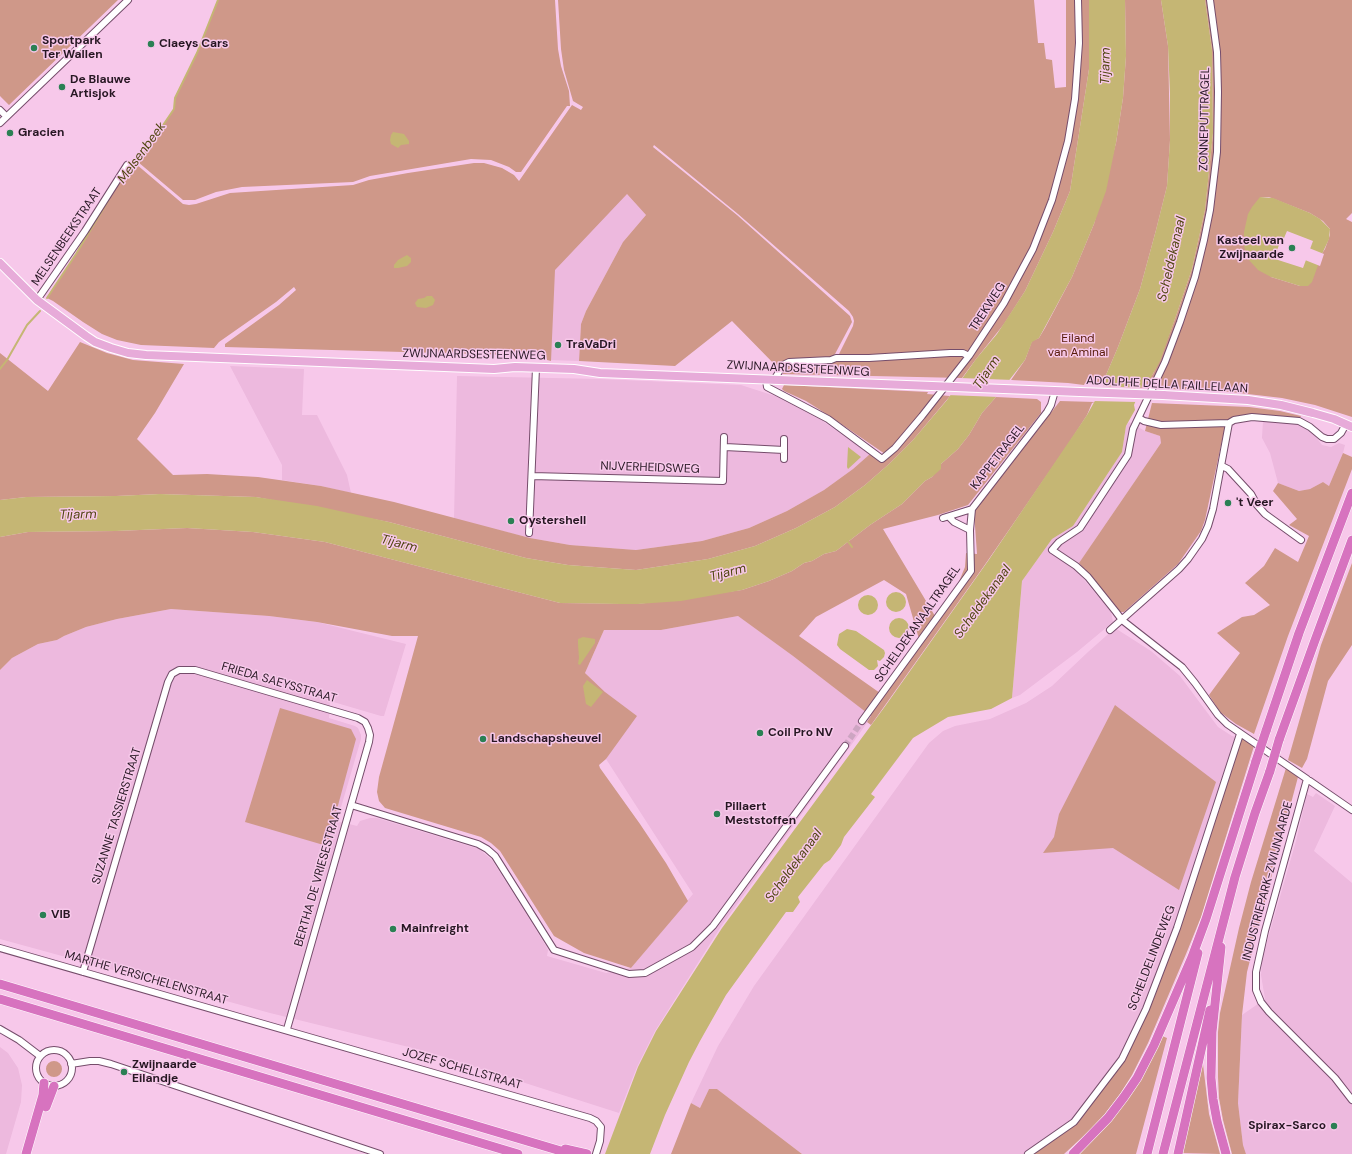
<!DOCTYPE html>
<style>
body{margin:0}
canvas{display:block;background:#f7c8ea}
</style>
<canvas width="1352" height="1154"></canvas>
<script>
const ctx = document.querySelector('canvas').getContext('2d');
ctx.lineJoin = 'round';
function fillPath(path, color) { ctx.fillStyle = color; ctx.fill(path, 'evenodd'); }
const poly = rows => new Path2D(rows.map(r => 'M' + r).join(''));
function trace(path, color, width, dash) { ctx.strokeStyle = color; ctx.lineWidth = width; ctx.lineCap = dash ? 'butt' : 'round'; ctx.setLineDash(dash || []); ctx.stroke(path); }
function write(font, color, halo, rows, align = 'center') {
  ctx.font = font + ' "DM Sans",sans-serif'; ctx.lineWidth = 3; ctx.setLineDash([]); ctx.textBaseline = 'middle'; ctx.strokeStyle = halo; ctx.fillStyle = color; for (const [text, x, y, turn = 0] of rows) {
    ctx.save(); ctx.translate(x, y); ctx.rotate((+turn || 0) * Math.PI / 180); ctx.textAlign = isNaN(turn) ? turn : align; if (halo) ctx.strokeText(text, 0, 0); ctx.fillText(text, 0, 0); ctx.restore();
  }
}
const built = poly([
 [627,178,627,194,646,215,623,242,586,311,581,324,579,361,547,360,549,261],
 [230,366,304,369,302,415,317,415,347,475,351,493,321,486,282,480,282,465],
 [457,376,600,379,741,385,775,396,821,420,870,454,853,469,824,490,787,511,749,528,702,541,636,550,570,545,530,538,454,519],
 [1263,420,1297,424,1305,426,1311,431,1322,445,1331,447,1339,443,1345,445,1343,453,1329,486,1323,482,1310,489,1299,491,1278,483,1270,453,1262,438],
 [1129,422,1145,431,1160,436,1161,443,1075,569,1111,612,1113,622,1077,652,1020,695,1012,698,1022,581,1052,539,1073,526,1122,452,1126,426],
 [171,609,269,616,317,622,406,644,384,716,381,716,330,701,329,718,355,726,358,728,361,735,361,739,337,821,357,826,360,821,370,818,377,818,479,849,492,860,520,904,546,946,548,950,547,956,606,973,631,968,693,894,606,759,611,751,605,692,585,673,604,630,661,630,738,616,793,656,872,716,720,928,655,1031,637,1067,619,1113,425,1051,270,1013,0,939,0,670,12,658,38,644,57,640,64,636,86,627,117,619],
 [1115,628,1151,651,1180,676,1218,727,1232,736,1242,738,1180,929,1149,1010,1124,1060,1076,1124,1034,1154,802,1154,717,1089,709,1089,700,1108,691,1103,718,1046,754,986,929,743,943,731,955,726,990,719,1026,703,1052,686,1088,652],
 [1316,793,1335,806,1314,851,1352,883,1352,1154,1246,1154,1243,1145,1238,1103,1242,1015,1265,999,1261,975,1262,959,1296,841,1307,794,1313,797],
 [0,1047,8,1053,18,1068,22,1085,21,1102,6,1154,0,1154]
]);
const green = poly([
 [0,0,118,0,9,105,0,96],
 [218,0,555,0,558,49,561,66,569,91,570,106,567,106,521,172,516,172,509,167,491,160,471,159,370,176,353,182,242,187,216,192,195,200,183,200,138,162,174,109,175,98,197,53],
 [558,0,1034,0,1038,43,1044,43,1046,59,1052,60,1055,88,1066,87,1066,0,1089,0,1089,69,1070,191,1053,232,1025,291,1004,324,976,359,962,378,783,374,783,367,788,363,836,360,853,326,854,321,853,317,849,311,738,214,654,145,653,147,737,215,850,316,852,322,835,354,830,358,787,361,784,362,779,369,732,321,675,366,579,361,581,324,586,311,623,242,646,215,627,194,555,270,551,361,547,360,546,356,225,347,225,344,279,305,296,290,294,287,276,302,219,342,214,348,141,345,117,340,102,334,83,322,53,301,47,298,76,254,110,197,125,174,134,168,136,164,183,204,189,205,196,204,230,193,353,185,369,180,408,173,474,163,484,163,502,168,514,175,519,181,572,105,581,110,583,107,573,101,564,70,561,49],
 [1125,0,1161,0,1168,46,1170,140,1167,186,1156,230,1140,289,1118,347,1106,375,1104,384,1085,383,1084,385,1068,383,1011,380,1025,360,1032,341,1039,338,1045,328,1072,277,1094,224,1116,143,1123,98,1126,56],
 [1205,0,1352,0,1352,213,1346,219,1352,222,1352,417,1315,405,1282,398,1222,391,1141,388,1143,383,1153,374,1159,361,1175,319,1192,269,1205,210,1213,133,1212,50],
 [1260,197,1269,197,1310,213,1323,221,1330,229,1330,235,1325,249,1300,286,1271,277],
 [80,342,107,353,133,360,184,364,155,413,137,439,173,475,207,474,258,477,321,486,394,502,530,538,570,545,636,550,702,541,749,528,787,511,824,490,853,469,870,454,882,457,885,454,831,417,806,401,784,391,782,389,784,385,928,392,927,394,950,396,913,440,889,464,865,485,835,507,796,528,755,546,708,559,636,570,568,565,526,558,389,522,256,497,160,494,116,496,26,497,0,500,0,353,48,391],
 [996,397,1037,399,1041,402,1041,413,968,505,938,515,883,529,935,616,958,584,965,567,966,553,977,554,974,512,1060,401,1095,402,1092,403,1087,415,1067,446,984,566,871,725,867,722,871,716,793,656,738,616,661,630,604,630,585,673,605,692,637,716,606,759,599,765,600,768,640,824,666,863,688,901,631,968,584,953,554,936,500,851,491,843,481,837,385,808,379,801,377,792,379,777,418,636,392,636,317,622,269,616,171,609,117,619,86,627,64,636,57,640,38,644,12,658,0,670,0,537,28,532,116,531,187,528,253,532,325,542,560,603,638,604,742,590,769,581,792,571,804,563,812,561,824,554,836,551,870,525,902,504,925,481,932,477,941,464,958,449,969,435,982,413],
 [884,580,906,594,919,639,880,693,799,636,816,617],
 [1152,403,1249,407,1280,411,1301,416,1300,418,1252,414,1236,417,1226,422,1205,520,1201,531,1178,564,1124,612,1119,612,1079,563,1161,443,1160,436,1145,431],
 [1343,453,1352,457,1352,469,1288,636,1254,734,1236,724,1220,712,1209,695,1240,653,1217,633,1242,617,1254,615,1270,605,1245,583,1264,566,1275,548,1298,562,1309,536,1289,525,1297,519,1273,491,1278,483,1299,491,1310,489,1323,482,1329,486],
 [1352,563,1352,645,1328,681,1307,759,1302,768,1288,760,1321,645],
 [1115,705,1216,782,1179,890,1113,848,1043,853,1054,837,1059,814],
 [280,708,351,729,356,739,327,846,245,822],
 [1242,738,1254,746,1201,917,1186,954,1148,1043,1132,1075,1120,1094,1104,1115,1089,1131,1064,1154,1034,1154,1076,1124,1124,1060,1149,1010,1180,929],
 [1286,768,1298,777,1269,886,1247,972,1242,1015,1238,1103,1243,1145,1246,1154,1232,1154,1223,1120,1219,1098,1218,1077,1218,1032,1220,1013,1239,928,1251,882],
 [1162,1036,1167,1038,1136,1154,1079,1154,1113,1119],
 [1202,1056,1209,1114,1220,1154,1181,1153],
 '46 1069a8 8 0 1 1 16 0a8 8 0 1 1-16 0Z',
 [709,1089,717,1089,802,1154,671,1154,691,1103,700,1108]
]);
const water = poly([
 [1089,0,1125,0,1126,56,1123,98,1116,143,1106,191,1094,224,1072,277,1039,338,1032,342,1025,360,996,397,982,413,969,435,958,449,941,464,941,469,932,477,925,481,902,504,870,525,836,551,824,554,812,561,804,563,792,571,769,581,742,590,681,601,638,604,621,604,560,603,325,542,253,532,187,528,116,531,28,532,0,537,0,500,26,497,116,496,160,494,256,497,317,506,389,522,526,558,568,565,636,570,708,559,755,546,796,528,835,507,865,485,889,464,913,440,947,400,976,359,997,334,1025,291,1053,232,1070,191,1089,69],
 [1161,0,1205,0,1212,50,1213,133,1205,210,1192,269,1175,319,1160,361,1149,381,1143,383,1134,405,1135,410,1126,426,1122,452,1073,526,1052,539,1022,581,1012,698,991,709,948,717,913,738,871,794,875,797,844,837,841,845,830,860,824,864,798,897,800,902,793,912,786,912,726,995,700,1041,689,1062,665,1115,650,1154,605,1154,638,1067,656,1031,722,928,886,705,988,561,1087,415,1106,381,1106,375,1118,347,1140,289,1156,230,1167,186,1170,140,1170,94,1168,46],
 [393,132,404,134,409,141,409,144,401,145,398,148,391,144,390,140,391,135],
 [1260,197,1273,198,1310,213,1320,219,1330,229,1329,239,1322,254,1312,282,1308,286,1300,286,1271,277,1258,270,1249,260,1244,246,1244,232,1248,214,1252,207],
 [1287,231,1313,241,1303,268,1275,259,1278,251,1277,250,1282,238,1284,238],
 [407,255,411,258,411,262,407,266,398,268,394,268,394,265,398,260],
 [427,296,432,296,435,300,433,305,426,308,417,307,415,303,418,299,424,298],
 [848,447,861,457,848,469,847,467],
 '886 602a10 10 0 1 1 20 0a10 10 0 1 1-20 0Z',
 '858 605a10 10 0 1 1 20 0a10 10 0 1 1-20 0Z',
 '889 628a10 10 0 1 1 20 0a10 10 0 1 1-20 0Z',
 [847,629,856,631,884,650,885,653,884,657,880,661,877,660,878,666,874,670,869,670,840,649,837,645,839,634],
 [583,637,595,639,595,643,580,665,578,664,579,658,578,644,578,639],
 [587,680,603,692,591,707,586,704,583,686]
]);
const pier = poly([
 [1309,248,1324,254,1320,266,1305,260],
 [960,378,1013,380,999,397,947,395],
 [1101,386,1143,388,1137,402,1093,401]
]);
const stream = poly([
 [120,182,125,174,134,168,174,109,175,98,197,53,218,0],
 [47,298,76,254,108,201],
 [0,369,7,360,27,325,40,311],
 [847,540,852,547]
]);
const minorTunnel = poly([
 [845,746,862,721]
]);
const minor = poly([
 [1210,0,1217,52,1218,92,1217,152,1210,210,1204,240,1195,277,1180,322,1165,362,1133,429,1128,455,1080,528,1059,542,1052,550,1076,566,1088,577,1116,612,1122,620,1182,667,1195,683,1218,715,1227,724,1307,779,1265,931,1256,972,1256,990,1261,1002,1269,1012,1335,1078,1352,1100],
 [0,110,6,116],
 [0,123,128,0],
 [37,300,85,231,127,165],
 [766,380,767,387,828,419,882,459,895,448,922,416,969,356,1004,303,1033,249,1052,200,1068,141,1075,99,1079,43,1078,0],
 [774,380,783,365,789,362,831,360,836,358,869,358,950,353,963,353,969,356],
 [1139,418,1144,421,1161,425,1229,423],
 [1229,423,1234,420,1252,417,1299,421,1310,427,1322,437,1327,439,1334,439,1341,433,1346,424],
 [725,447,784,450],
 [784,459,784,439],
 [1222,466,1228,469,1251,494,1257,505,1265,514,1301,540],
 [532,476,723,481,724,437],
 [949,517,954,522,970,530],
 [943,518,972,509,1047,412,1051,405,1055,391],
 [529,533,536,368],
 [1110,630,1179,569,1188,559,1202,539,1208,526,1213,509,1229,423],
 [862,721,971,571,970,530,972,509],
 [1310,781,1352,810],
 [351,805,478,844,487,849,495,856,554,950,629,974,645,973,692,947,713,926,845,746],
 [0,948,590,1118,596,1121,601,1127,600,1141,596,1154],
 [83,972,168,682,172,674,179,670,195,670,358,718,365,722,368,728,370,735,369,742,287,1029],
 [0,1029,19,1040,40,1056],
 '36 1068a18 18 0 1 1 36 0a18 18 0 1 1-36 0Z',
 [71,1064,90,1061,99,1061,111,1064,380,1154],
 [1028,1154,1074,1122,1122,1059,1146,1009,1177,928,1240,734]
]);
const major = poly([
 [0,263,37,300,86,336,95,342,111,348,128,353,146,355,494,369,515,367,574,369,600,373,932,386],
 [978,388,1080,392],
 [1163,395,1248,400,1281,405,1313,413,1334,419,1352,427]
]);
const highway = poly([
 [1266,731,1299,633,1352,493],
 [1279,740,1314,643,1352,540],
 [1221,947,1212,1032,1211,1078,1213,1099,1217,1121,1226,1154],
 [0,984,571,1154],
 [0,999,518,1154],
 [46,1107,54,1086],
 [565,1149,587,1154],
 [26,1154,43,1095,44,1083],
 [1073,1154,1108,1118,1124,1097,1137,1078,1154,1045,1192,957,1206,919,1256,761],
 [1147,1154,1198,953],
 [1163,1154,1235,877,1255,813,1270,771],
 [1178,1154,1210,1010]
]);
const majorBridge = poly([
 [932,386,978,388],
 [1080,392,1163,395]
]);
const highwayBridge = poly([
 [1256,761,1266,731],
 [1270,771,1279,740]
]);
const markers = [
 [151,44,4,"#2b8054"],
 [34,48,4,"#2b8054"],
 [62,87,4,"#2b8054"],
 [10,133,4,"#2b8054"],
 [1292,248,4,"#2b8054"],
 [558,345,4,"#2b8054"],
 [1228,503,4,"#2b8054"],
 [511,521,4,"#2b8054"],
 [760,733,4,"#2b8054"],
 [483,739,4,"#2b8054"],
 [717,814,4,"#2b8054"],
 [43,915,4,"#2b8054"],
 [393,929,4,"#2b8054"],
 [124,1072,4,"#2b8054"],
 [1334,1126,4,"#2b8054"]
];
const poiNames = [
 ["Sportpark",42,41],
 ["Ter Wallen",42,55],
 ["Claeys Cars",159,44],
 ["De Blauwe",70,80],
 ["Artisjok",70,94],
 ["Gracien",18,133],
 ["Kasteel van",1284,241,"right"],
 ["Zwijnaarde",1284,255,"right"],
 ["TraVaDri",566,345],
 ["'t Veer",1236,503],
 ["Oystershell",519,521],
 ["Coil Pro NV",768,733],
 ["Landschapsheuvel",491,739],
 ["Pillaert",725,807],
 ["Meststoffen",725,821],
 ["VIB",51,915],
 ["Mainfreight",401,929],
 ["Zwijnaarde",132,1065],
 ["Eilandje",132,1079],
 ["Spirax-Sarco",1326,1126,"right"]
];
const streetNames = [
 ["ZONNEPUTTRAGEL",1205,119,-89],
 ["MELSENBEEKSTRAAT",67,237,-56],
 ["TREKWEG",988,307,-57],
 ["ZWIJNAARDSESTEENWEG",474,355,1],
 ["ZWIJNAARDSESTEENWEG",798,369,3],
 ["ADOLPHE DELLA FAILLELAAN",1167,385,3],
 ["KAPPETRAGEL",998,457,-52],
 ["NIJVERHEIDSWEG",650,468,2],
 ["SCHELDEKANAALTRAGEL",918,624,-55],
 ["FRIEDA SAEYSSTRAAT",279,683,16],
 ["SUZANNE TASSIERSTRAAT",117,816,-73],
 ["BERTHA DE VRIESESTRAAT",319,876,-74],
 ["INDUSTRIEPARK-ZWIJNAARDE",1268,881,-75],
 ["SCHELDELINDEWEG",1152,958,-69],
 ["MARTHE VERSICHELENSTRAAT",146,978,16],
 ["JOZEF SCHELLSTRAAT",462,1069,16]
];
const parkNames = [
 ["Eiland",1078,339],
 ["van Aminal",1078,353]
];
const waterNames = [
 ["Tijarm",1106,66,-89],
 ["Melsenbeek",142,153,-54],
 ["Scheldekanaal",1172,259,-77],
 ["Tijarm",987,373,-56],
 ["Tijarm",78,515,-1],
 ["Tijarm",399,544,14],
 ["Tijarm",728,573,-15],
 ["Scheldekanaal",983,602,-54],
 ["Scheldekanaal",794,866,-54]
];
fillPath(built, '#edb9de');
fillPath(green, '#cf9889');
fillPath(water, '#c5b674');
fillPath(pier, '#f7c8ea');
trace(stream, '#c5b674', 2);
trace(minorTunnel, '#cda5c2', 6, [6, 3]);
trace(minor, '#754d6b', 8);
trace(major, '#fff', 10);
trace(highway, '#fff', 10);
trace(minor, '#fff', 6);
trace(major, '#e7abd9', 8);
trace(highway, '#d773bf', 9);
trace(majorBridge, '#fff', 10, []);
trace(highwayBridge, '#fff', 10, []);
trace(majorBridge, '#e7abd9', 8);
trace(highwayBridge, '#d773bf', 9);
for (const [x, y, r, color] of markers) { const dot = new Path2D(); dot.arc(x, y, r, 0, 2 * Math.PI); ctx.fillStyle = color; ctx.fill(dot); trace(dot, '#f7c8ea', 1.5); }
write('bold 12px', '#271723', '#f7c8ea', poiNames, 'left');
write('12px', '#271723', '#f7c8ea', streetNames);
write('12px', '#571a08', '#f7c8ea', parkNames);
write('italic 13px', '#514611', '#f7c8ea', waterNames);
</script>
